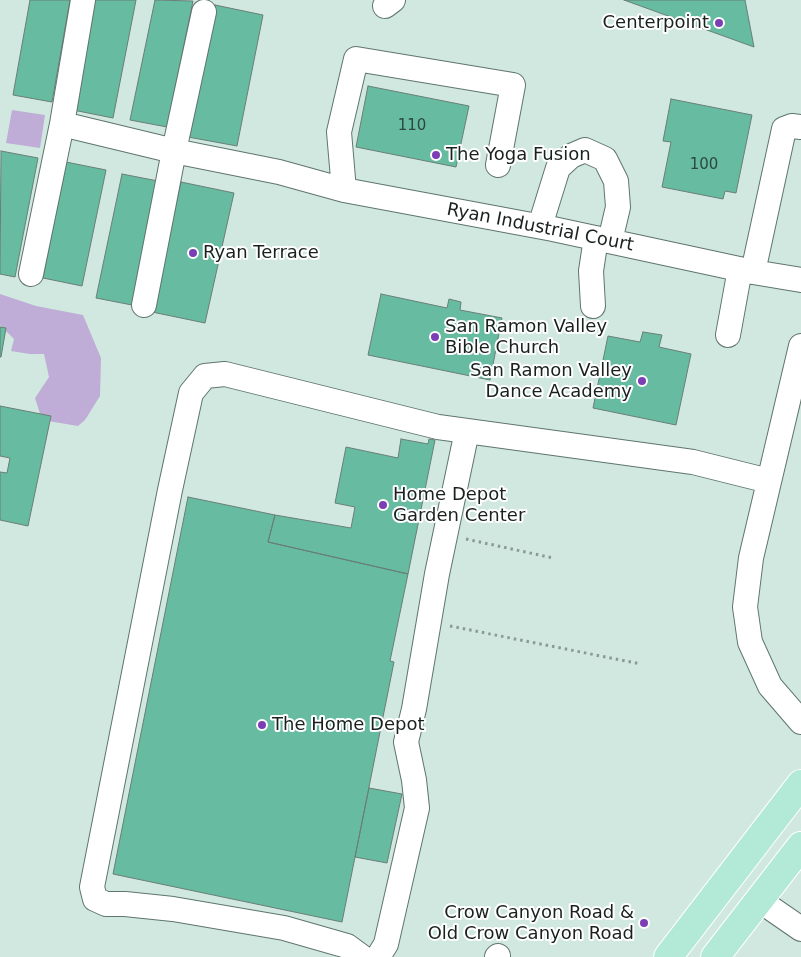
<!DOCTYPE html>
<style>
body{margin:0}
canvas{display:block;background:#d0e8df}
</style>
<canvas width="801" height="957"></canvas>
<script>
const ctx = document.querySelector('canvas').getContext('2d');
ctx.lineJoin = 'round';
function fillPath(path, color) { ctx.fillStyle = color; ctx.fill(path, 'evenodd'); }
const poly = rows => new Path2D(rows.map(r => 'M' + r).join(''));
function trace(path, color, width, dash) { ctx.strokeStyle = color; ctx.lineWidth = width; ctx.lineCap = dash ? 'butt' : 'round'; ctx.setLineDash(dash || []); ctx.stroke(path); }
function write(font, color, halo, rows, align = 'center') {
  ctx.font = font + ' "DejaVu Sans",sans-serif'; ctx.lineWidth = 4; ctx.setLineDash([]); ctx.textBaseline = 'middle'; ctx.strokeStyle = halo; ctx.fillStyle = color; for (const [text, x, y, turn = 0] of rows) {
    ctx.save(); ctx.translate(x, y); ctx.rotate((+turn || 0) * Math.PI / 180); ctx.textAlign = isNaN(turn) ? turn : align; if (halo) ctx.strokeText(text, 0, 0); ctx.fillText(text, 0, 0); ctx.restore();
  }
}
const green = poly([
 [12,110,45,115,40,148,6,143],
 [0,294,36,306,83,315,101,358,100,396,85,420,78,426,42,420,35,398,49,377,44,354,30,354,11,351,14,339,0,325]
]);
const building = poly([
 [30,0,70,0,52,102,13,95,30,0],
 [94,0,136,0,113,118,73,110,94,0],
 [155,0,193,1,167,127,130,120,155,0],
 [624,0,745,0,754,47,624,0],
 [215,5,263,15,237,146,188,137,215,5],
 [368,86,469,106,456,167,356,147,368,86],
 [671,99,752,115,736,193,725,191,723,199,662,187,671,142,663,141,671,99],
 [1,151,38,158,15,277,0,274,1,151],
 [66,162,106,170,82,286,43,278,66,162],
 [122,174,158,181,132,305,96,298,122,174],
 [181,182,234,193,205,323,152,312,181,182],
 [381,294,447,308,449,299,461,302,460,310,502,318,490,380,368,355,381,294],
 [0,327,6,328,1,357,0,357,0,327],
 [643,332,662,335,659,347,691,354,676,425,593,408,608,336,640,342,643,332],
 [0,406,51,416,28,526,0,520,0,472,7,473,10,458,0,456,0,406],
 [401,439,428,444,429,439,435,440,408,574,268,542,275,515,351,528,355,507,335,503,346,447,398,458,401,439],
 [188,497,275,515,268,542,408,574,390,661,394,662,342,922,113,874,188,497],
 [369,788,402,794,387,863,355,857,369,788]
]);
const path = poly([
 [466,539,553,558],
 [450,626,641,664]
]);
const minor = poly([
 [385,6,393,0],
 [62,124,174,151,279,172,344,190,553,229,753,272,801,280],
 [344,190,339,132,356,59,513,85,498,165],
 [540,226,558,168,571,156,585,150,605,159,616,181,618,207,610,241],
 [753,272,784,129,792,126,801,127],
 [31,274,62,124,83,0],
 [144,305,174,151,204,12],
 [593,306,591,271,596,238],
 [728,335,740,269],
 [801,346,751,558,745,607,750,642,770,686,801,722],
 [759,900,801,929],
 [362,957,347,946,284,928,173,909,125,904,106,904,95,899,92,887,170,490,191,393,205,376,225,374,438,427,467,431],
 [378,957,386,944,417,808,414,780,406,742,414,709,437,574,467,431,693,462,769,481],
 [497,957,498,956]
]);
const major = poly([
 [668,957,801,784],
 [715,957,801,846]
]);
const markers = [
 [719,23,5,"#7c3eb4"],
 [436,155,5,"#7c3eb4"],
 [193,253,5,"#7c3eb4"],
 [435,337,5,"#7c3eb4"],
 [642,381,5,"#7c3eb4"],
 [383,505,5,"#7c3eb4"],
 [262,725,5,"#7c3eb4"],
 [644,923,5,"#7c3eb4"]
];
const numberNames = [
 ["110",412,126],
 ["100",704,165]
];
const poiNames = [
 ["Centerpoint",709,23,"right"],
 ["The Yoga Fusion",446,155],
 ["Ryan Terrace",203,253],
 ["San Ramon Valley",445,327],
 ["Bible Church",445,348],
 ["San Ramon Valley",632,371,"right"],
 ["Dance Academy",632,392,"right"],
 ["Home Depot",393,495],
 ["Garden Center",393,516],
 ["The Home Depot",272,725],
 ["Crow Canyon Road &",634,913,"right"],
 ["Old Crow Canyon Road",634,934,"right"]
];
const streetNames = [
 ["Ryan Industrial Court",540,228,11]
];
fillPath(green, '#c0add7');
fillPath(building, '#67bba0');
trace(building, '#697f77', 1);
trace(minor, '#5f756d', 26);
trace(major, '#fff', 30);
trace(path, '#899b94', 3, [2.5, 4]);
trace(minor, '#fff', 24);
trace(major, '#b2e9d7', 28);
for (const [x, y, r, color] of markers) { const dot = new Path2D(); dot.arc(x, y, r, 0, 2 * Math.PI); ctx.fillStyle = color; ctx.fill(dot); trace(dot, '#fff', 2); }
write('15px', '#2c483e', null, numberNames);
write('18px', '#18211e', '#fff', poiNames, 'left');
write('18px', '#18211e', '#fff', streetNames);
</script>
